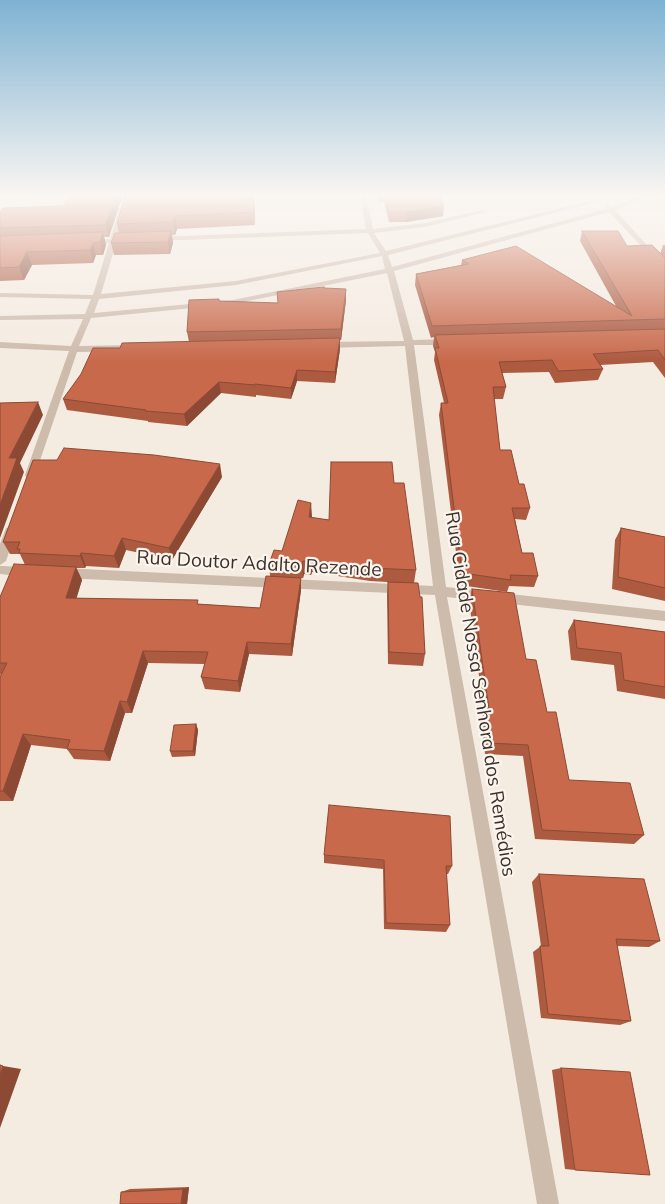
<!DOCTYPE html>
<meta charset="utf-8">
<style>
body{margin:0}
canvas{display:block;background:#f4ebe1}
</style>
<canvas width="665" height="1204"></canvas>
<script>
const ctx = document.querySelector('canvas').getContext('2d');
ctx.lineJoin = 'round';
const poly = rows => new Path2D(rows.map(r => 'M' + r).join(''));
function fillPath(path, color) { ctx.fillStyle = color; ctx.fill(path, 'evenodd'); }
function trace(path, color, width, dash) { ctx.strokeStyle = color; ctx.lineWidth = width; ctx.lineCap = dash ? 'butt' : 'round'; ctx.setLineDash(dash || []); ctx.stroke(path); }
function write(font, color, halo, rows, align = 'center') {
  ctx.font = font + ' Mulish,sans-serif'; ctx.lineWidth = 4.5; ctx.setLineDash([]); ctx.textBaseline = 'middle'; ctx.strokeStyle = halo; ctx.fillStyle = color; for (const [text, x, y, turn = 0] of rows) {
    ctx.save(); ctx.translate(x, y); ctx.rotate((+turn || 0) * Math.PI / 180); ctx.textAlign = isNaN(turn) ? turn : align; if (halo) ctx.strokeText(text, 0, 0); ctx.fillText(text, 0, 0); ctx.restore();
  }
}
const street = poly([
 [124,194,130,194,117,238,128,238,131,240,116,243,101,294,236,281,380,253,368,233,155,241,152,239,155,237,366,229,360,194,366,194,373,229,425,223,483,210,486,212,425,227,374,233,386,251,602,198,605,200,388,255,392,267,606,209,604,204,608,204,612,207,648,194,656,194,615,210,665,265,665,271,609,212,394,271,413,340,450,339,454,342,450,345,414,345,446,587,665,611,665,621,447,597,559,1204,537,1204,435,595,62,578,56,573,62,568,433,586,405,346,322,348,318,345,322,342,404,341,387,273,233,304,91,318,79,346,137,345,141,348,137,351,77,352,35,475,30,478,26,477,25,475,69,351,0,348,0,342,71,346,83,319,0,320,0,316,85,314,91,299,0,297,0,293,93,295,109,243,88,244,85,242,88,240,110,239,124,194],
 [382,256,385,269,233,300,94,313,99,299,236,285,382,256],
 [10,527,16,531,6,561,0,565,0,544,6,528,10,527],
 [0,566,27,567,33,572,27,577,0,574,0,566]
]);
const wall = poly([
 [71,194,123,194,109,237,104,237,106,245,103,255,96,255,93,263,32,265,24,280,0,281,0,213,63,206],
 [126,194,254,194,255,225,177,229,175,235,172,235,173,243,170,254,114,255,111,243,119,233,117,224],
 [376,194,439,194,443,216,406,222,389,222,384,202,378,202],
 [582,231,627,246,660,254,663,245,665,245,665,378,653,362,600,365,603,369,598,380,555,383,549,372,502,373,506,387,503,399,494,399,500,450,519,484,530,508,526,520,515,519,522,553,538,576,534,587,509,586,507,592,460,585,439,415,441,403,444,403,434,360,435,352,433,346,434,337,431,338,415,285,416,274,461,265,462,260,616,306,580,241],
 [324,288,346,300,341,340,340,340,340,349,335,383,297,381,291,399,256,395,256,397,221,393,187,426,148,422,148,421,67,410,63,399,120,348,189,342,187,332,219,301,278,303],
 [222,477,172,560,126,550,119,568,86,566,85,568,76,568,82,580,76,598,199,604,260,608,270,576,269,564,282,551,311,518,329,520,394,483,416,570,414,583,425,654,423,666,388,664,387,595,388,582,370,581,312,572,311,575,304,574,303,578,301,578,301,590,292,656,249,654,240,692,205,689,201,677,205,664,148,663,132,713,125,713,110,761,74,759,67,749,31,745,13,801,0,801,0,677,1,675,0,674,0,597,25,565,20,554,10,554,3,542],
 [621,528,665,537,665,601,612,589,615,540],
 [472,589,526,659,547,712,569,780,644,835,634,844,535,839,523,756,485,754,481,720,484,713,469,601],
 [574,620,665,632,665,699,617,691,614,665,571,660,568,631],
 [196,724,198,730,195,756,172,757,170,751],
 [324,855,452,866,448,874,446,874,450,925,446,932,384,929,383,869,324,863],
 [539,874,660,941,649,947,617,946,631,1021,620,1025,541,1018,533,952,541,946,532,882],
 [561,1068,575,1170,565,1169,552,1070],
 [189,1187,187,1204,120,1204,121,1192,130,1189]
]);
const shadedWall = poly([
 [117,194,123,194,109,237,105,225],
 [253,194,254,194,255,225,254,212],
 [444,206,443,216,406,222,406,212],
 [175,216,177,229,175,235,173,222],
 [171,231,173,243,170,254,168,242],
 [103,232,106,245,103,255,100,242],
 [93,243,96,255,93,263,90,250],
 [27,252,32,265,24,280,19,267],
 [346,289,346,300,341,340,341,329],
 [340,338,340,349,335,383,335,372],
 [297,370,297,381,291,399,291,388],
 [219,382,221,393,187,426,184,414],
 [38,402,43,415,20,463,24,472,0,538,0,505,9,458],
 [220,464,222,477,172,560,169,548],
 [311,503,312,516,310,530,309,517],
 [122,538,126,550,119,568,114,556],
 [81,553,86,566,85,568,80,556],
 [311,560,312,572,311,575,310,562],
 [303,561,304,574,303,578,302,565],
 [76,567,82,580,73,610,66,598],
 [301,578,301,590,292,656,291,644],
 [247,642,249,654,240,692,238,681],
 [143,651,148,663,132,713,127,702],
 [120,701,125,713,110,761,104,751],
 [196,724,198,730,195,756,193,751],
 [23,734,31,745,13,801,3,791],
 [3,1066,21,1069,0,1128,0,1075],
 [189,1187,187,1204,181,1204,183,1189]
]);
const building = poly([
 [71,194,117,194,105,225,0,228,0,213,3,208,63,206,71,194],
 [126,194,253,194,254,212,175,216,173,222,117,224,126,194],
 [385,194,439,194,444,206,406,212,389,212,385,194],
 [171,231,168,242,111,243,115,233,171,231],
 [582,231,618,231,627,246,652,245,665,258,665,319,432,326,416,274,469,264,462,260,516,246,632,316,582,231],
 [103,232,100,242,93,243,90,250,27,252,19,267,0,268,0,236,103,232],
 [324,287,324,288,346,289,341,329,187,332,189,300,219,299,219,301,278,303,277,292,324,287],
 [665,329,665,360,658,350,593,354,603,369,558,371,552,360,499,362,506,387,493,387,500,450,511,450,519,484,524,484,530,508,512,508,522,553,533,553,538,576,510,575,511,580,462,573,441,403,448,403,435,348,439,348,435,335,665,329],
 [340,338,335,372,297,370,291,388,255,384,255,385,219,382,184,414,145,411,146,410,63,399,81,374,93,348,120,348,122,343,340,338],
 [38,402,9,458,17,458,0,505,0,403,38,402],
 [64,448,154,455,220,464,169,548,122,538,114,556,81,553,80,556,19,553,20,549,17,549,20,542,3,542,33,460,57,460,64,448],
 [331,462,392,462,394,483,404,483,416,570,371,568,311,560,310,562,303,561,302,565,269,564,274,550,282,551,298,500,311,503,309,517,329,520,331,462],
 [621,528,665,537,665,588,618,577,621,528],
 [14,564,76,567,66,598,198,600,197,604,260,608,266,576,301,578,291,644,247,642,238,681,201,677,208,652,143,651,127,702,120,701,104,751,67,749,70,740,23,734,3,791,0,791,0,677,7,663,0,663,0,597,14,564],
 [388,582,418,583,420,597,422,597,425,654,389,652,388,582],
 [472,589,514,593,526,659,536,660,547,712,556,712,569,780,630,783,644,835,542,830,528,745,489,743,485,709,489,709,472,589],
 [574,620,665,632,665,687,624,680,621,653,577,648,574,620],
 [196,724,193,751,170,751,174,725,196,724],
 [329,805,450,816,452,866,446,866,450,925,386,923,384,860,324,855,329,805],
 [539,874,644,879,660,941,616,939,631,1021,548,1014,540,946,549,946,539,874],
 [0,1065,3,1066,0,1075,0,1065],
 [561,1068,630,1072,650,1175,575,1170,561,1068],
 [183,1189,181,1204,120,1204,121,1192,183,1189]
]);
const streetNames = [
 ["Rua Doutor Adalto Rezende",259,564,3],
 ["Rua Cidade Nossa Senhora dos Remédios",480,694,81]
];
fillPath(street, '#cdbbac');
fillPath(wall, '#ac5a40');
fillPath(shadedWall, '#8c4a34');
fillPath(building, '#c8694b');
trace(building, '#8c4a34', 1);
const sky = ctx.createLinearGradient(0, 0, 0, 362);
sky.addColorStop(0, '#7eb2d2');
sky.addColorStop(0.54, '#faf6f2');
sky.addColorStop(1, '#faf6f200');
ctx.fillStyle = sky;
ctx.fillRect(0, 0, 665, 362);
write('19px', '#3b302b', '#fbf5ee', streetNames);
</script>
